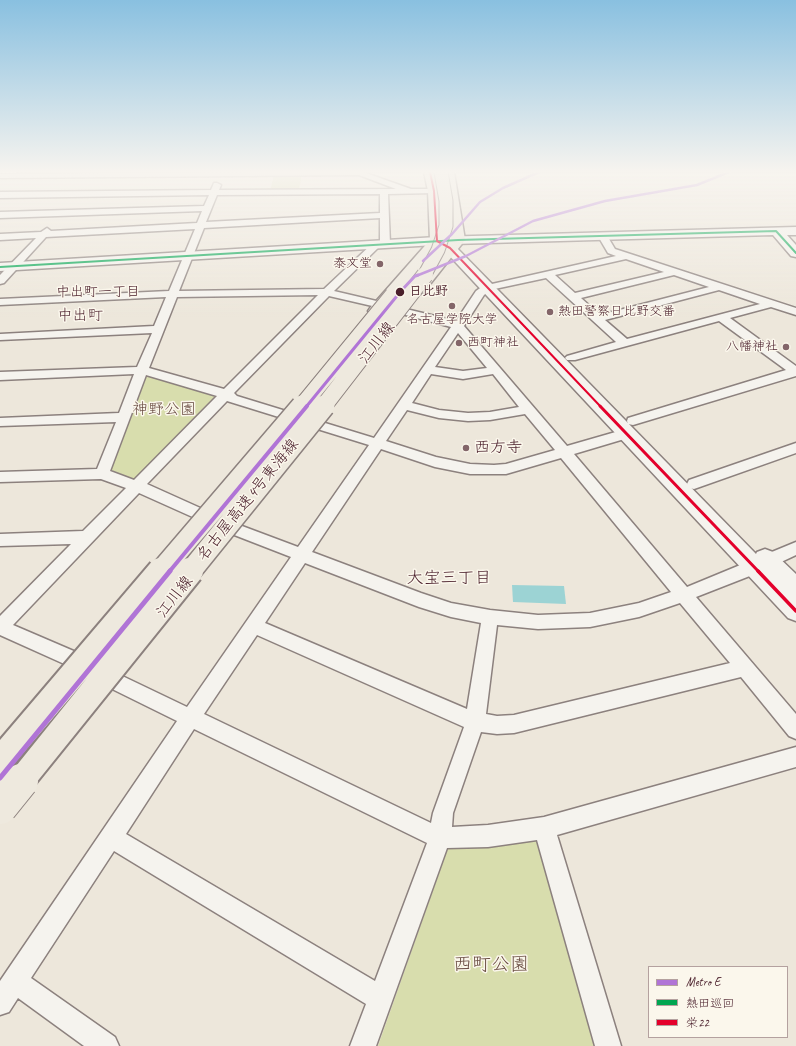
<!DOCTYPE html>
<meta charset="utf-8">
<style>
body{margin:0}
#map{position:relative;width:796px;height:1046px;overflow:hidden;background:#ede7db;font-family:Caveat,"Klee One",sans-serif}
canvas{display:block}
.legend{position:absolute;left:648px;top:966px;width:140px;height:72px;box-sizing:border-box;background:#fbf7ec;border:1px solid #b4a19f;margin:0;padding:5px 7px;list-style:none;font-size:12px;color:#4a1f2b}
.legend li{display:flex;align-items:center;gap:8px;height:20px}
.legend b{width:20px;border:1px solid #b4a19f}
</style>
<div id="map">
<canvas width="796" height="1046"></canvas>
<ul class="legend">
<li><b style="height:5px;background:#b074d6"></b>Metro E</li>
<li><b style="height:5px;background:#00a651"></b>熱田巡回</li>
<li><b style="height:5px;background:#e4002b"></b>栄22</li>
</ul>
</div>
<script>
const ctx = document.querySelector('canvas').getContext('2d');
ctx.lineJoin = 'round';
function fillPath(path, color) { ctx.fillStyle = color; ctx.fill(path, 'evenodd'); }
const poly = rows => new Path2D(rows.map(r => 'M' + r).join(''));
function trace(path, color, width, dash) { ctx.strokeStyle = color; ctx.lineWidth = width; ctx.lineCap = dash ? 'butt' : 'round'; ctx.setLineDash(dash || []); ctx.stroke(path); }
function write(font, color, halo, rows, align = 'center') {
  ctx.font = font + ' Caveat,"Klee One",sans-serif'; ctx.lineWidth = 3; ctx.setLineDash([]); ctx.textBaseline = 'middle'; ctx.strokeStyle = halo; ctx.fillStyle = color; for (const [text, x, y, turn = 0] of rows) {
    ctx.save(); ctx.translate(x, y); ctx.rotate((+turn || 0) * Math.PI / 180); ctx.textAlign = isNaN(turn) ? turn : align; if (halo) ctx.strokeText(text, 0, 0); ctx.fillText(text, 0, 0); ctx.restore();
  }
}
const green = poly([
 [302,174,299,190,270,191,274,175],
 [150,376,215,395,216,399,140,478,133,479,111,470,111,467,145,378],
 [537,836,597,1046,378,1046,449,845]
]);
const water = poly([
 [512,585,564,586,566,604,513,602]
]);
const street = poly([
 [248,172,363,172,411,189,434,189,438,191,434,193,388,194,390,244,385,247,381,245,334,291,385,303,386,305,385,307,381,308,329,296,234,393,237,396,374,438,451,327,398,313,397,311,398,309,402,308,456,321,476,291,483,286,616,256,608,253,598,236,600,234,606,234,615,249,796,308,796,315,771,307,730,318,796,366,796,376,633,425,628,424,627,421,628,418,786,370,719,321,575,360,567,360,565,358,567,356,616,342,546,278,490,290,484,295,464,326,567,446,626,429,631,431,633,434,631,437,574,454,687,587,796,542,796,555,760,572,696,597,796,714,796,739,789,736,741,677,514,733,497,734,481,732,453,813,452,827,488,825,544,817,796,747,796,767,557,835,621,1046,595,1046,537,840,488,847,447,848,376,1046,350,1046,366,1004,114,851,31,978,115,1037,119,1046,84,1046,18,998,9,1012,0,1015,0,981,177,721,104,685,71,667,0,635,0,616,71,544,0,546,0,534,83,531,126,488,101,479,0,482,0,472,97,469,116,422,0,426,0,418,119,413,134,374,0,380,0,372,137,367,152,333,0,340,0,334,154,326,166,297,0,305,0,299,169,291,195,229,46,237,4,283,0,284,0,275,36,238,0,240,0,234,41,232,47,228,51,231,197,223,202,211,0,218,0,212,204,206,209,195,0,198,0,192,211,190,214,183,217,183,221,185,219,190,396,189,359,175,0,178,0,174,248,172],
 [380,194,380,213,206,222,217,195,380,194],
 [380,218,380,242,374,242,324,289,179,291,204,228,380,218],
 [626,259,664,272,575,293,555,275,626,259],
 [674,275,709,287,600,315,581,298,674,275],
 [719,290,760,304,627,339,605,320,719,290],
 [318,295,224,389,149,368,177,297,318,295],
 [458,333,487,368,463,371,435,367,458,333],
 [431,374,463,379,493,374,519,407,490,412,468,413,439,410,412,403,431,374],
 [146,375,217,396,134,480,110,471,146,375],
 [227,401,369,445,298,547,234,523,229,521,224,523,221,527,224,531,291,557,187,707,116,673,83,655,13,625,139,493,197,519,202,521,207,519,209,515,207,511,147,484,227,401],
 [407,410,439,418,468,421,490,420,525,414,555,450,506,464,494,465,470,464,436,457,386,441,407,410],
 [381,449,435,467,470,474,506,474,561,458,671,592,639,603,590,613,538,615,490,610,451,603,421,593,312,552,381,449],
 [305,563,419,607,451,617,481,623,467,709,265,623,305,563],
 [680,603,730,663,514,715,497,716,486,714,497,625,538,629,590,627,639,617,680,603],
 [257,635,464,727,433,813,431,823,204,714,257,635],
 [194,729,427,843,375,981,126,834,194,729],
 [796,443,796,453,694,489,689,488,687,484,689,480,796,443]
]);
const secondary = poly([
 [796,227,796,235,787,235,796,245,796,257,791,256,773,235,453,244,756,554,757,552,765,549,773,552,796,574,796,621,788,618,445,251,435,245,0,271,0,263,437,237,796,227]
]);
const primary = poly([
 [424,172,436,172,440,191,444,241,382,314,376,316,370,314,368,311,370,308,430,240,428,191,424,172],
 [443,172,454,172,465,240,423,293,418,295,413,293,410,290,451,240,443,172]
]);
const highwayBridgeFar4 = poly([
 [424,276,438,250,446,226,446,201,441,172]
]);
const highwayBridgeFar3 = poly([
 [301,407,393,295],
 [323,407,425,275]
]);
const highwayBridgeFar2 = poly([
 [160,572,302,406],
 [190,572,324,406]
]);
const highwayBridgeFar1 = poly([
 [0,760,161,571],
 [20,782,190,571]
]);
const highwayBridge = poly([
 [0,807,21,781]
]);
const bus1 = poly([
 [0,267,458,240,776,231,796,253]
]);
const bus2Far2 = poly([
 [430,172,434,191,437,241,450,248,601,407]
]);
const bus2Far1 = poly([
 [600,406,759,572]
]);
const bus2 = poly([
 [758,571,796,611]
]);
const metro1Far3 = poly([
 [423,261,452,234,480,202,503,188,539,172],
 [416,276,466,256,533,221,605,201,697,185,729,172]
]);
const metro1Far2 = poly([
 [306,407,401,291,415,276,418,275]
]);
const metro1Far1 = poly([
 [169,572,307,406]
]);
const metro1 = poly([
 [0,778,170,571]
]);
const markers = [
 [380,264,4,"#836569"],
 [400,292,5,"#4a1f2b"],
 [452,306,4,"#836569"],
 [550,312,4,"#836569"],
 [459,343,4,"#836569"],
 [786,347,4,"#836569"],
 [466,448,4,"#836569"]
];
const farPoinames = [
 ["泰文堂",372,264],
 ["熱田警察日比野交番",558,312,"left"],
 ["名古屋学院大学",452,320,"center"],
 ["西町神社",467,343,"left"],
 ["八幡神社",778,347]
];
const farStopnames = [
 ["日比野",409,292]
];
const farNeighbourhoodnames = [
 ["中出町一丁目",98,292]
];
const farQuarternames = [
 ["中出町",80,316]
];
const streetNames = [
 ["江川線",377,343,-52],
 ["名古屋高速4号東海線",248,500,-51],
 ["江川線",175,597,-52]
];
const parkNames = [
 ["神野公園",164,410]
];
const poiNames = [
 ["西方寺",474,448]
];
const neighbourhoodNames = [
 ["大宝三丁目",449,579]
];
const nearParknames = [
 ["西町公園",491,965]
];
fillPath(green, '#d8ddad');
fillPath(water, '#9cd3d4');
trace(street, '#8c817e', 3);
trace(secondary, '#8c817e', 3);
trace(primary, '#8c817e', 3);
fillPath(street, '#f5f3ee');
fillPath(secondary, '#f5f3ee');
fillPath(primary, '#eee9de');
trace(highwayBridgeFar4, '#8c817e', 15, []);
trace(highwayBridgeFar3, '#8c817e', 18, []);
trace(highwayBridgeFar2, '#8c817e', 24, []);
trace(highwayBridgeFar1, '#8c817e', 30, []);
trace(highwayBridge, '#8c817e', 36, []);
trace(highwayBridgeFar4, '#eee9de', 13);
trace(highwayBridgeFar3, '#eee9de', 16);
trace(highwayBridgeFar2, '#eee9de', 21);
trace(highwayBridgeFar1, '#eee9de', 26);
trace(highwayBridge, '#eee9de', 34);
trace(bus1, '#00a651', 2);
trace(bus2Far2, '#e4002b', 2);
trace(bus2Far1, '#e4002b', 3);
trace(bus2, '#e4002b', 3.5);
trace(metro1Far3, '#b074d6', 2.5);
trace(metro1Far2, '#b074d6', 3);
trace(metro1Far1, '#b074d6', 4);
trace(metro1, '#b074d6', 5);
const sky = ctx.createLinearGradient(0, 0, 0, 318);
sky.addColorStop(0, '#89c0e0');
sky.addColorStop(0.54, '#f7f4ef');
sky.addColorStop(1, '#f7f4ef00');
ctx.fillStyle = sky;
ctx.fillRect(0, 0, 796, 318);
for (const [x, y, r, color] of markers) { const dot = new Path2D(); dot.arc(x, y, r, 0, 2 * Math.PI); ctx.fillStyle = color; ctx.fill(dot); trace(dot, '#fbf7ec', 1.5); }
write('13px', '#4a1f2b', '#fbf7ec', farPoinames, 'right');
write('bold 13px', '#4a1f2b', '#fbf7ec', farStopnames, 'left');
write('14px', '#4a1f2b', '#fbf7ec', farNeighbourhoodnames);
write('15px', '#4a1f2b', '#fbf7ec', farQuarternames);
write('16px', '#4a1f2b', '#fbf7ec', streetNames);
write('16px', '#694c42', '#fbf7ec', parkNames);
write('16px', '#4a1f2b', '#fbf7ec', poiNames, 'left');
write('17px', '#4a1f2b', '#fbf7ec', neighbourhoodNames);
write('19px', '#694c42', '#fbf7ec', nearParknames);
</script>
